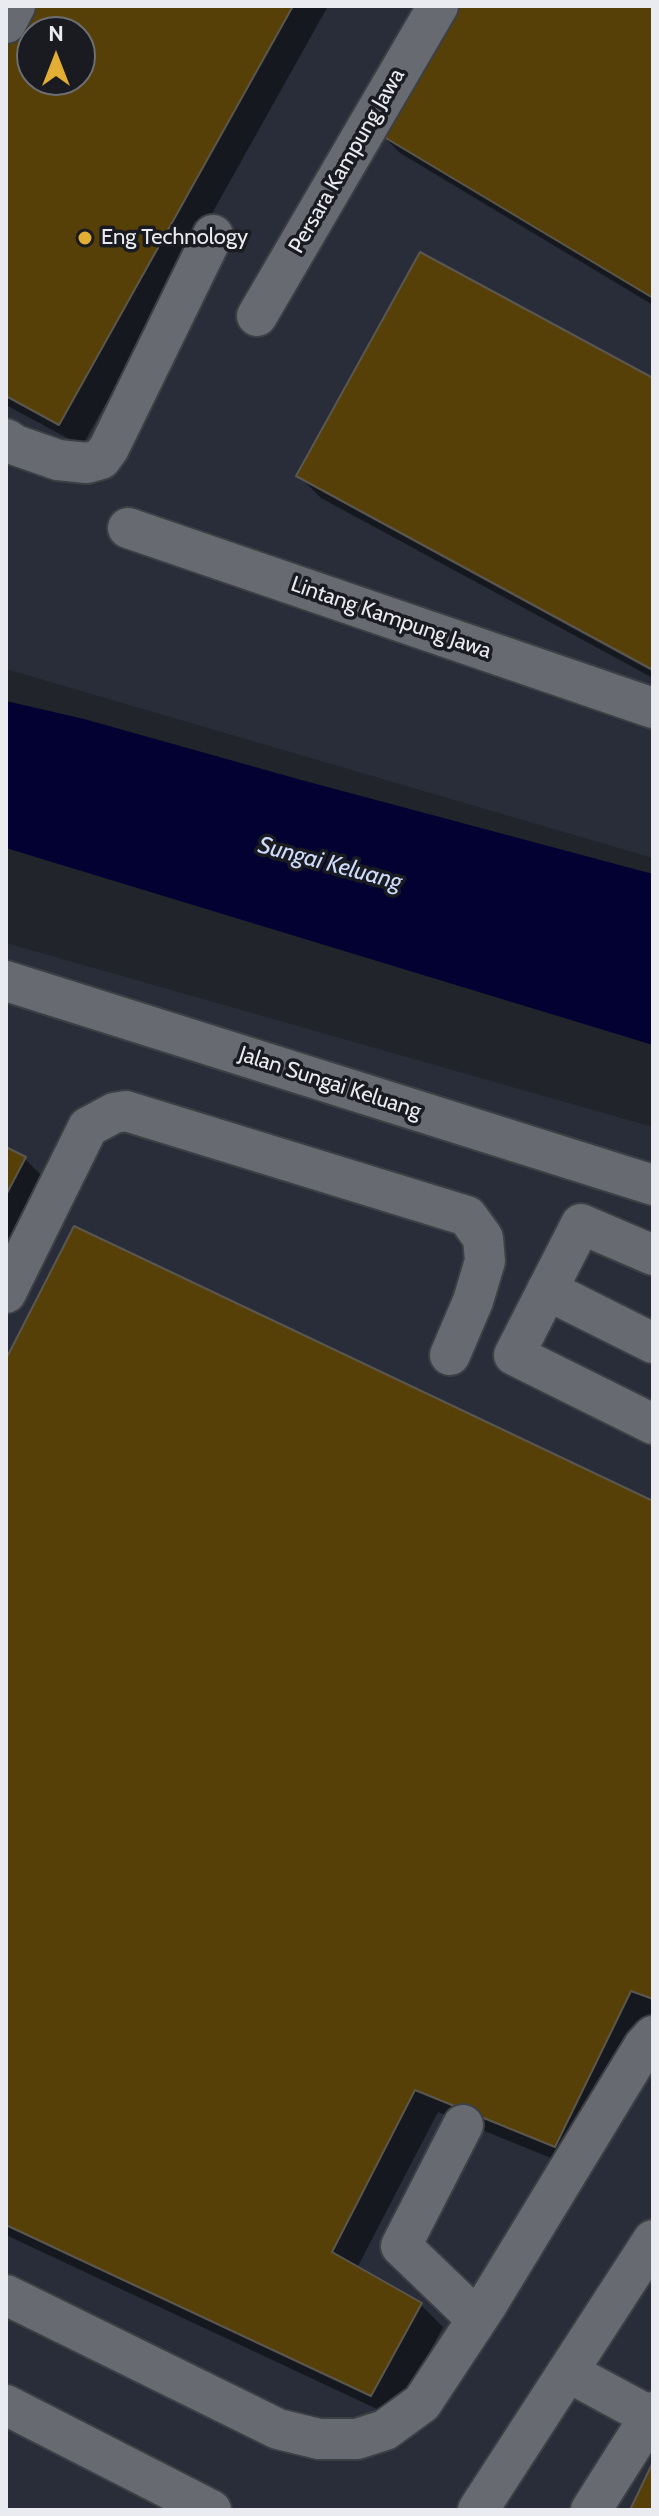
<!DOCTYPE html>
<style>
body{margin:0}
#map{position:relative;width:659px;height:2516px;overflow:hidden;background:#22242b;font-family:Cabin,sans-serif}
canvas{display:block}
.frame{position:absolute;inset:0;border:8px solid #e9ebf0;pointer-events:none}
.north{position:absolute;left:16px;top:16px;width:80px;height:80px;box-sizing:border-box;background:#191b21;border:2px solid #6c6e74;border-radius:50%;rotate:0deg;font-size:22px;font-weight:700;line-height:32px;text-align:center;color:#e9ebf0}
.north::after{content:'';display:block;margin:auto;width:28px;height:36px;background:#e2ae34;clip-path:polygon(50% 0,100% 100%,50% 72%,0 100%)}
</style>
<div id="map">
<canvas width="659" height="2516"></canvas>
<div class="frame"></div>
<div class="north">N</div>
</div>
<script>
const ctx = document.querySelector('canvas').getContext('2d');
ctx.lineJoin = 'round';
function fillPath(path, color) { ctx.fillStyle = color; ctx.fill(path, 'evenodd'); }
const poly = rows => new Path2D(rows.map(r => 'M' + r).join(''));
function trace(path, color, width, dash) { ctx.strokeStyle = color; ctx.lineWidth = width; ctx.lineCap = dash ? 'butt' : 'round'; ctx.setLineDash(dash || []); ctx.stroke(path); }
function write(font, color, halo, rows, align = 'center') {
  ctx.font = font + ' Cabin,sans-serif'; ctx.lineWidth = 7; ctx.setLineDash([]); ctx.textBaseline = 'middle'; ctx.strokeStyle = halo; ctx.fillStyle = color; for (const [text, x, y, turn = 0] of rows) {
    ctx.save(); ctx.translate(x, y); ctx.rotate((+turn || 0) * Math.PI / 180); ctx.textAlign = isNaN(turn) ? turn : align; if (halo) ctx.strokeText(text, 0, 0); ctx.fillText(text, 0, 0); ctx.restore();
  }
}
const built = poly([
 [6,6,653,6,653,858,6,669],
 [32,32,80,32,80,80,32,80],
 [6,943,653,1127,653,2510,6,2510]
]);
const water = poly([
 [6,701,84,719,305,781,653,874,653,1045,6,848]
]);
const shadow = poly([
 [29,6,328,6,82,446,6,405,6,48],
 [32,32,80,32,80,80,32,80],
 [653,6,653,305,400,153,377,130],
 [653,381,653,667,323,488,323,492,653,672,653,678,321,498,298,475],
 [6,1149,25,1159,48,1182,6,1260],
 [6,1363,653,1503,653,2015,578,2169,438,2112,357,2268,420,2304,443,2327,394,2417,6,2235]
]);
const building = poly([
 [27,6,293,6,59,425,6,396,6,44,27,6],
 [32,32,80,32,80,80,32,80,32,32],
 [450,6,653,6,653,298,374,131,450,6],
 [420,252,653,378,653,670,296,476,420,252],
 [6,1147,26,1157,6,1195,6,1147],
 [74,1226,653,1501,653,1999,631,1991,555,2147,415,2090,332,2252,422,2303,371,2396,6,2225,6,1359,74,1226],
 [653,2462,653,2510,630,2510,653,2462]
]);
const minor = poly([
 [6,23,15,6],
 [257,316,438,6],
 [6,439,15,445,58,460,87,463,101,459,109,448,213,235],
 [128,528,653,708],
 [6,981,653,1185],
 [653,1255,581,1224,514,1355,653,1424],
 [547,1290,653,1343],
 [6,1293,88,1127,114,1113,126,1111,467,1216,483,1238,485,1261,473,1301,450,1355],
 [463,2125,401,2246,477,2319],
 [6,2295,278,2429,319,2439,357,2439,385,2430,422,2403,486,2306,644,2046,653,2036],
 [568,2372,653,2418],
 [6,2405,211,2510],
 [478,2510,653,2240],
 [591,2510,653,2412]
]);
const markers = [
 [85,238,8,"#e2ae34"]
];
const streetNames = [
 ["Persara Kampung Jawa",347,161,-60],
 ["Lintang Kampung Jawa",391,618,19],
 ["Jalan Sungai Keluang",330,1083,18]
];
const poiNames = [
 ["Eng Technology",101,238]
];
const waterNames = [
 ["Sungai Keluang",330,864,15]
];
fillPath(built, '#292d39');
fillPath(water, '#030131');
fillPath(shadow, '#0007');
fillPath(building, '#564008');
trace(building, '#5b574f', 2);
trace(minor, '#3c3f44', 44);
trace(minor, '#676a71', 40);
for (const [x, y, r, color] of markers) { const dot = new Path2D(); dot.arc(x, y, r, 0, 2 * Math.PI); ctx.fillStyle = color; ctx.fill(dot); trace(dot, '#191b21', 3); }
write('22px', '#e9ebf0', '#191b21', streetNames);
write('22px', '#e9ebf0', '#191b21', poiNames, 'left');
write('italic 24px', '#cedbfd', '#191b21', waterNames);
</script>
